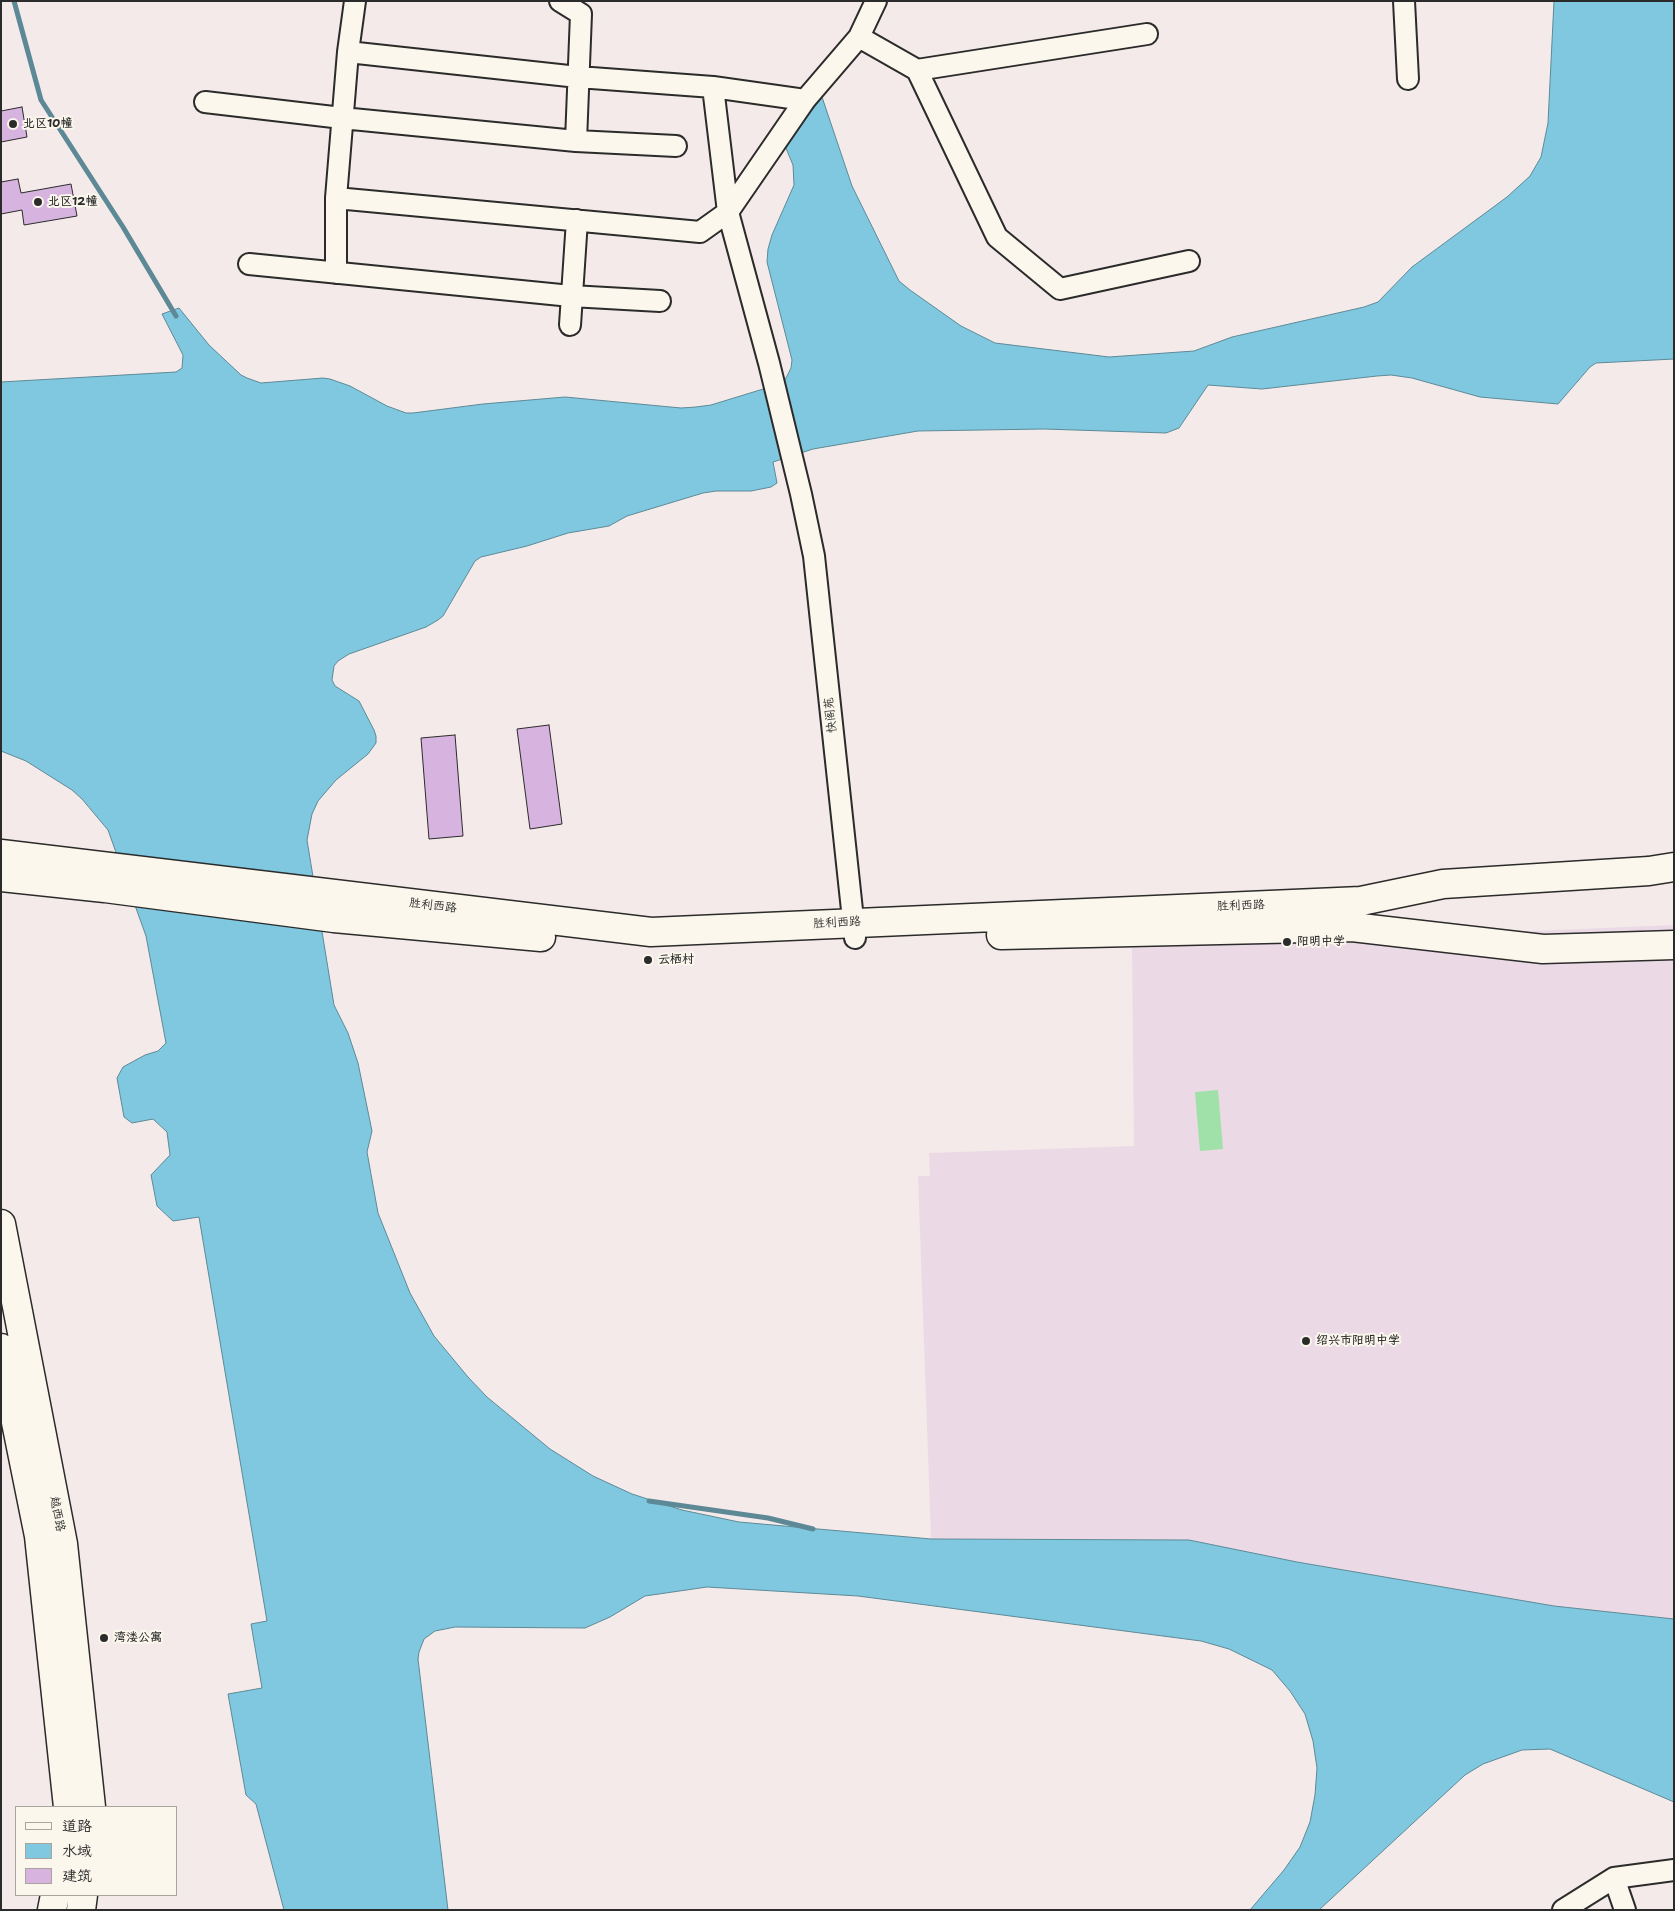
<!DOCTYPE html>
<meta charset="utf-8">
<style>
body{margin:0}
#map{position:relative;width:1675px;height:1911px;overflow:hidden;background:#f4eae9;font-family:"Shantell Sans","LXGW WenKai TC",sans-serif}
canvas{display:block}
.frame{position:absolute;inset:0;border:2px solid #2b2b2b;pointer-events:none}
.legend{position:absolute;left:15px;top:1806px;width:162px;height:90px;box-sizing:border-box;background:#fbf7ec;border:1px solid #a8a59f;margin:0;padding:6px 9px;list-style:none;font-size:15px;color:#2b2b2b}
.legend li{display:flex;align-items:center;gap:10px;height:25px}
.legend b{width:25px;border:1px solid #a8a59f}
</style>
<div id="map">
<canvas width="1675" height="1911"></canvas>
<div class="frame"></div>
<ul class="legend">
<li><b style="height:6px;background:#fbf7ec"></b>道路</li>
<li><b style="height:14px;background:#7fc8df"></b>水域</li>
<li><b style="height:14px;background:#d6b4df"></b>建筑</li>
</ul>
</div>
<script>
const ctx = document.querySelector('canvas').getContext('2d');
ctx.lineJoin = 'round';
function fillPath(path, color) { ctx.fillStyle = color; ctx.fill(path, 'evenodd'); }
const poly = rows => new Path2D(rows.map(r => 'M' + r).join(''));
function trace(path, color, width, dash) { ctx.strokeStyle = color; ctx.lineWidth = width; ctx.lineCap = dash ? 'butt' : 'round'; ctx.setLineDash(dash || []); ctx.stroke(path); }
function write(font, color, halo, rows, align = 'center') {
  ctx.font = font + ' "Shantell Sans","LXGW WenKai TC",sans-serif'; ctx.lineWidth = 4; ctx.setLineDash([]); ctx.textBaseline = 'middle'; ctx.strokeStyle = halo; ctx.fillStyle = color; for (const [text, x, y, turn = 0] of rows) {
    ctx.save(); ctx.translate(x, y); ctx.rotate((+turn || 0) * Math.PI / 180); ctx.textAlign = isNaN(turn) ? turn : align; if (halo) ctx.strokeText(text, 0, 0); ctx.fillText(text, 0, 0); ctx.restore();
  }
}
const built = poly([
 [1674,925,1674,1619,1554,1606,1297,1562,1189,1540,931,1539,918,1176,930,1176,929,1153,1134,1146,1132,948]
]);
const green = poly([
 [1218,1090,1223,1149,1200,1151,1195,1092]
]);
const water = poly([
 [1554,1,1674,1,1674,359,1596,363,1590,367,1558,404,1480,397,1412,378,1391,375,1377,376,1262,389,1208,385,1179,428,1166,433,1044,429,918,431,813,449,773,462,777,483,771,487,751,491,716,491,703,493,627,516,609,526,568,533,527,546,481,557,475,561,443,616,438,620,426,627,349,654,338,661,334,666,332,680,335,686,359,701,374,730,376,736,376,743,368,754,336,780,318,801,312,814,307,840,334,1005,348,1033,358,1063,372,1131,367,1152,378,1213,410,1293,434,1336,468,1377,487,1397,550,1449,593,1476,632,1494,682,1510,739,1522,931,1539,1189,1540,1297,1562,1554,1606,1674,1619,1674,1802,1550,1749,1522,1750,1483,1764,1465,1775,1319,1910,1250,1910,1284,1870,1300,1847,1310,1822,1315,1795,1317,1768,1313,1741,1305,1714,1290,1691,1272,1670,1229,1649,1201,1641,858,1596,707,1587,645,1596,610,1617,585,1628,455,1627,435,1631,424,1639,419,1652,418,1659,448,1910,284,1910,256,1804,246,1795,228,1694,262,1688,251,1624,267,1621,199,1217,173,1221,157,1206,151,1175,170,1155,167,1132,153,1119,132,1123,124,1117,117,1078,123,1067,145,1055,158,1051,166,1043,146,936,108,830,82,799,72,790,26,761,1,751,1,382,176,372,182,368,183,355,162,314,179,308,209,345,241,375,247,378,261,383,323,378,330,379,350,386,387,406,406,413,413,413,483,404,565,397,681,408,696,407,711,405,773,386,785,380,791,368,792,360,767,262,768,249,772,235,794,185,793,165,785,146,822,97,852,186,899,281,910,290,961,326,995,343,1109,357,1194,351,1232,337,1364,307,1378,302,1412,267,1507,197,1530,176,1541,157,1548,123,1554,1]
]);
const stream = poly([
 [14,1,41,100,123,227,176,316],
 [649,1501,768,1518,813,1529]
]);
const building = poly([
 [22,107,27,137,1,142,1,111,22,107],
 [18,179,21,193,71,184,77,216,24,225,22,210,1,214,1,182,18,179],
 [549,725,562,824,530,829,517,729,549,725],
 [455,735,463,836,429,839,421,738,455,735]
]);
const street = poly([
 [560,1,581,14,576,141],
 [876,1,859,37,917,70],
 [1404,1,1408,79],
 [1147,34,917,70,997,237,1060,289,1189,261],
 [348,52,355,1],
 [713,87,578,77,348,52,336,198,700,232,728,212,769,363,801,494,814,556,855,938],
 [805,100,713,87,728,212,805,100,859,37],
 [205,102,342,118,576,141,676,146],
 [336,198,336,273],
 [249,264,571,296,660,301],
 [570,325,577,220],
 [1614,1878,1625,1910],
 [1563,1910,1614,1878,1674,1870]
]);
const secondary = poly([
 [1,854,651,932,1361,901,1443,884,1649,871,1674,867],
 [1,877,105,888,334,918,541,937],
 [1001,935,1352,927,1543,949,1674,945],
 [1,1224,63,1544,91,1807],
 [1,1348,39,1536,68,1807],
 [52,1910,55,1895],
 [81,1910,83,1895]
]);
const markers = [
 [13,124,5,"#2b2b2b"],
 [38,202,5,"#2b2b2b"],
 [1287,942,5,"#2b2b2b"],
 [648,960,5,"#2b2b2b"],
 [1306,1341,5,"#2b2b2b"],
 [104,1638,5,"#2b2b2b"]
];
const poiNames = [
 ["北区10幢",23,124],
 ["北区12幢",48,202],
 ["阳明中学",1297,942],
 ["云栖村",658,960],
 ["绍兴市阳明中学",1316,1341],
 ["湾溇公寓",114,1638]
];
const streetNames = [
 ["快阁苑",831,715,-96],
 ["胜利西路",433,906,7],
 ["胜利西路",1241,906,-2],
 ["胜利西路",837,923,-3],
 ["越西路",57,1514,79]
];
fillPath(built, '#ebdae6');
fillPath(green, '#a0e0a9');
fillPath(water, '#7fc8df');
trace(water, '#5d8997', 1);
trace(stream, '#5d8997', 5);
fillPath(building, '#d6b4df');
trace(building, '#2b2b2b', 1);
trace(street, '#2b2b2b', 24);
trace(secondary, '#2b2b2b', 31);
trace(street, '#fbf7ec', 20);
trace(secondary, '#fbf7ec', 28);
for (const [x, y, r, color] of markers) { const dot = new Path2D(); dot.arc(x, y, r, 0, 2 * Math.PI); ctx.fillStyle = color; ctx.fill(dot); trace(dot, '#fbf7ec', 2); }
write('bold 12px', '#2b2b2b', '#fbf7ec', poiNames, 'left');
write('12px', '#2b2b2b', '#fbf7ec', streetNames);
</script>
